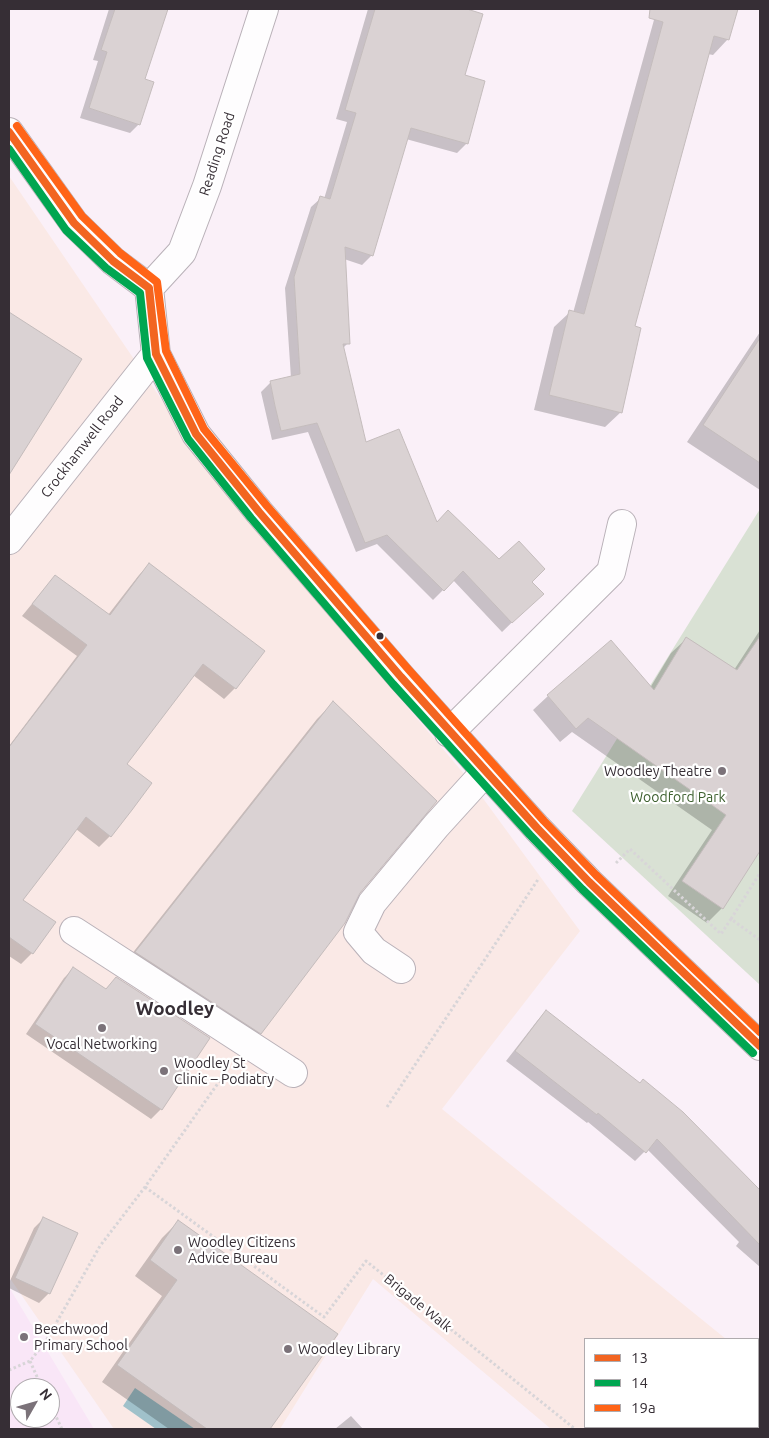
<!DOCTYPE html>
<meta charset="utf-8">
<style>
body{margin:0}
#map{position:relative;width:769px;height:1438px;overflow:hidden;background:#faf0f8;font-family:Ubuntu,sans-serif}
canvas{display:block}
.frame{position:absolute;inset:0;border:10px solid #362e35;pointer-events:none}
.legend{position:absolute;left:584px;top:1338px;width:175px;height:90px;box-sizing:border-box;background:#fff;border:1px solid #afabae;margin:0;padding:6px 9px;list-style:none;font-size:15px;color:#362e35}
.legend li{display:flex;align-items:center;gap:10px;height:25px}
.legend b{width:25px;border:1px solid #afabae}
.north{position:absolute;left:10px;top:1378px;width:50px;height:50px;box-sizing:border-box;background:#fff;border:1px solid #afabae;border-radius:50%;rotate:52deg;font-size:14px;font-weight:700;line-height:20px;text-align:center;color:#362e35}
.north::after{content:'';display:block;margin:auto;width:18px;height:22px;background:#7b7279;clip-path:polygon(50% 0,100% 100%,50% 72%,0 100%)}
</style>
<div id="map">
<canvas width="769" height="1438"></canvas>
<div class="frame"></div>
<ul class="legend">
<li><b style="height:6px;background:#f26521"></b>13</li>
<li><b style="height:6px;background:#00a651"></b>14</li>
<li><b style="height:6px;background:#ff6417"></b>19a</li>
</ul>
<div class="north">N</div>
</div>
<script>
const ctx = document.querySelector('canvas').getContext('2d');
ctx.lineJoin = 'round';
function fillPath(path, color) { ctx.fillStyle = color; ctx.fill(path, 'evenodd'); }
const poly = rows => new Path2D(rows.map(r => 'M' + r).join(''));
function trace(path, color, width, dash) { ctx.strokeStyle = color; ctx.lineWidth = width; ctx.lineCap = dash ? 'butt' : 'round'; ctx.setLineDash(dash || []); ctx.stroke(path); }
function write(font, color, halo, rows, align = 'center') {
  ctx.font = font + ' Ubuntu,sans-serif'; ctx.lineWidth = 4.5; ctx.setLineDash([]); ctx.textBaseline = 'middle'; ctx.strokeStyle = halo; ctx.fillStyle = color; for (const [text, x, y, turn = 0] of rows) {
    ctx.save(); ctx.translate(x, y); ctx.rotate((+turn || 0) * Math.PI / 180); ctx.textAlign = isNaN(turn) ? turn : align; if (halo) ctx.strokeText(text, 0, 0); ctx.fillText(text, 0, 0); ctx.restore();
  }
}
const commercial = poly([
 [9,176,226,494,471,782,580,931,442,1109,726,1339,585,1339,585,1427,758,1427,758,1365,760,1367,760,1429,551,1429,373,1279,280,1429,114,1429,9,1277]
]);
const built = poly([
 [9,1287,94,1429,9,1429],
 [20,1388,50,1388,50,1418,20,1418]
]);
const green = poly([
 [760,509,760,985,572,811]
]);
const water = poly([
 [135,1388,195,1429,156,1429,123,1406]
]);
const shadow = poly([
 [109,9,167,9,144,80,139,124,130,133,80,118,98,61,93,60],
 [368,9,462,9,482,15,463,76,467,143,457,153,406,139,371,256,362,265,344,259,348,343,342,349,365,444,436,524,499,561,530,582,532,603,502,632,453,580,433,600,377,544,356,552,308,432,272,440,261,392,270,383,291,378,285,288,311,207,321,198,324,199,347,122,336,119],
 [657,9,737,9,728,39,713,55,708,54,633,327,621,412,605,427,534,410,554,327,570,312,573,313],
 [9,314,80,359,9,472],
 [760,332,760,490,687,442],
 [150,564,235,688,224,699,193,675,126,764,110,836,99,847,76,829,21,900,32,953,21,964,9,956,9,746,77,656,22,616,45,588,56,577,108,615,139,575],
 [760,630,760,849,722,908,707,923,668,896,712,830,572,732,560,742,533,710,548,696,611,641,650,688,671,653,686,639,734,670],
 [333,703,359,892,260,1033,244,1050,120,969,317,719],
 [73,969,105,990,116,978,209,1038,161,1109,151,1119,26,1034,64,978],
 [546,1011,760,1205,760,1267,736,1246,739,1242,647,1149,635,1161,588,1122,587,1123,506,1061,537,1021],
 [43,1219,49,1293,39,1303,9,1288,9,1283,34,1228],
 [178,1222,336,1334,269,1429,169,1429,102,1382,162,1296,135,1276,162,1238],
 [351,1416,363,1429,335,1429]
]);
const building = poly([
 [115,9,168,9,145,79,154,82,140,125,89,108,107,52,101,50,115,9],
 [375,9,467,9,483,14,465,75,485,81,468,144,411,128,373,256,345,247,350,344,343,344,366,442,399,429,437,522,448,510,499,559,519,541,545,569,532,582,544,594,512,623,463,571,444,591,387,535,365,543,317,423,281,431,275,406,270,381,300,374,294,277,320,196,330,199,356,113,345,110,375,9],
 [650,9,738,9,729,40,714,36,635,326,641,328,622,413,549,395,569,310,584,314,663,22,649,18,650,9],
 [9,312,82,359,9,475,9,312],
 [760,338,760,463,703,425,760,338],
 [149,563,265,651,236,689,203,664,127,764,152,783,132,810,111,837,86,817,69,840,23,900,56,922,33,954,9,937,9,747,87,645,32,604,55,575,110,615,149,563],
 [760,636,760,851,723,909,682,881,726,815,588,718,576,729,547,695,611,640,654,690,686,637,737,670,760,636],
 [333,701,437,801,360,893,345,923,261,1034,135,952,333,701],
 [73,967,106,989,116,977,210,1038,162,1110,35,1024,73,967],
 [546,1010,640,1083,643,1079,683,1112,760,1190,760,1245,657,1139,646,1153,598,1113,597,1115,515,1051,546,1010],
 [43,1217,78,1233,50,1294,15,1278,43,1217],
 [178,1220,338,1334,270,1429,207,1429,117,1365,177,1280,150,1260,178,1220]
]);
const path = poly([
 [616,863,630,849,721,934,731,919,760,940],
 [731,919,760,873],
 [387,1107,539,878],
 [145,1187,324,1317,366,1261,575,1429],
 [30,1361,42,1388],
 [9,1370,30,1361,46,1341,100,1246,145,1187,228,1069],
 [50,1404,62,1429]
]);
const minor = poly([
 [9,132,74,223,113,261,149,288],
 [149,288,156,354,196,434,259,512,401,677,537,828,589,882,760,1046],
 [149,288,182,252,207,186,264,9],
 [9,540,156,354],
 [449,733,611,572,622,524],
 [74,931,293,1073],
 [401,969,374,951,358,932,372,903,436,826,486,771]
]);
const bus1 = poly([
 [9,132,74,223,113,261,149,288,156,354,196,434,259,512,401,677,537,828,589,882,760,1046]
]);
const bus2 = poly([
 [9,149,66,230,106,268,140,293,147,358,188,439,251,518,393,684,530,835,582,889,753,1053]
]);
const bus3 = poly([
 [17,126,82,216,120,253,157,282,166,351,204,429,267,506,409,670,544,821,596,875,760,1032]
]);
const markers = [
 [380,636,4.5,"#362e35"],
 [722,771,5,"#7b7279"],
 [102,1028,5,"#7b7279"],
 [164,1071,5,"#7b7279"],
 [178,1250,5,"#7b7279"],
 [24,1337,5,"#7b7279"],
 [288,1349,5,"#7b7279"]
];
const streetNames = [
 ["Reading Road",217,154,-72],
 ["Crockhamwell Road",82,447,-52],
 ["Brigade Walk",418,1303,39]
];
const poiNames = [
 ["Woodley Theatre",712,771,"right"],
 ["Vocal Networking",102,1044,"center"],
 ["Woodley St",174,1063],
 ["Clinic – Podiatry",174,1079],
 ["Woodley Citizens",188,1242],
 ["Advice Bureau",188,1258],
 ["Beechwood",34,1329],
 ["Primary School",34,1345],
 ["Woodley Library",298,1349]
];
const parkNames = [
 ["Woodford Park",678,797]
];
const districtNames = [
 ["Woodley",175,1009]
];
fillPath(commercial, '#fae9e6');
fillPath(built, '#f9e6f7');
fillPath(green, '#d9e1d4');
fillPath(water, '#a0c1ca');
fillPath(shadow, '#0003');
fillPath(building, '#dad2d3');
trace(building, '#c4bcbc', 1);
trace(minor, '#b9b1b8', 30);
trace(path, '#d8d5d8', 3, [2.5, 2.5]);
trace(minor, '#fefdfe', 28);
trace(bus1, '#f26521', 8);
trace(bus2, '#00a651', 8);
trace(bus3, '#ff6417', 8);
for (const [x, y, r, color] of markers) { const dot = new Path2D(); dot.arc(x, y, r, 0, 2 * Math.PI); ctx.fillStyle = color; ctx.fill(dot); trace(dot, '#fff', 2); }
write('14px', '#362e35', '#fff', streetNames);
write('14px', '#362e35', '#fff', poiNames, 'left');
write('14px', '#3d602f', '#fff', parkNames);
write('bold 19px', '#362e35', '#fff', districtNames);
</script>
